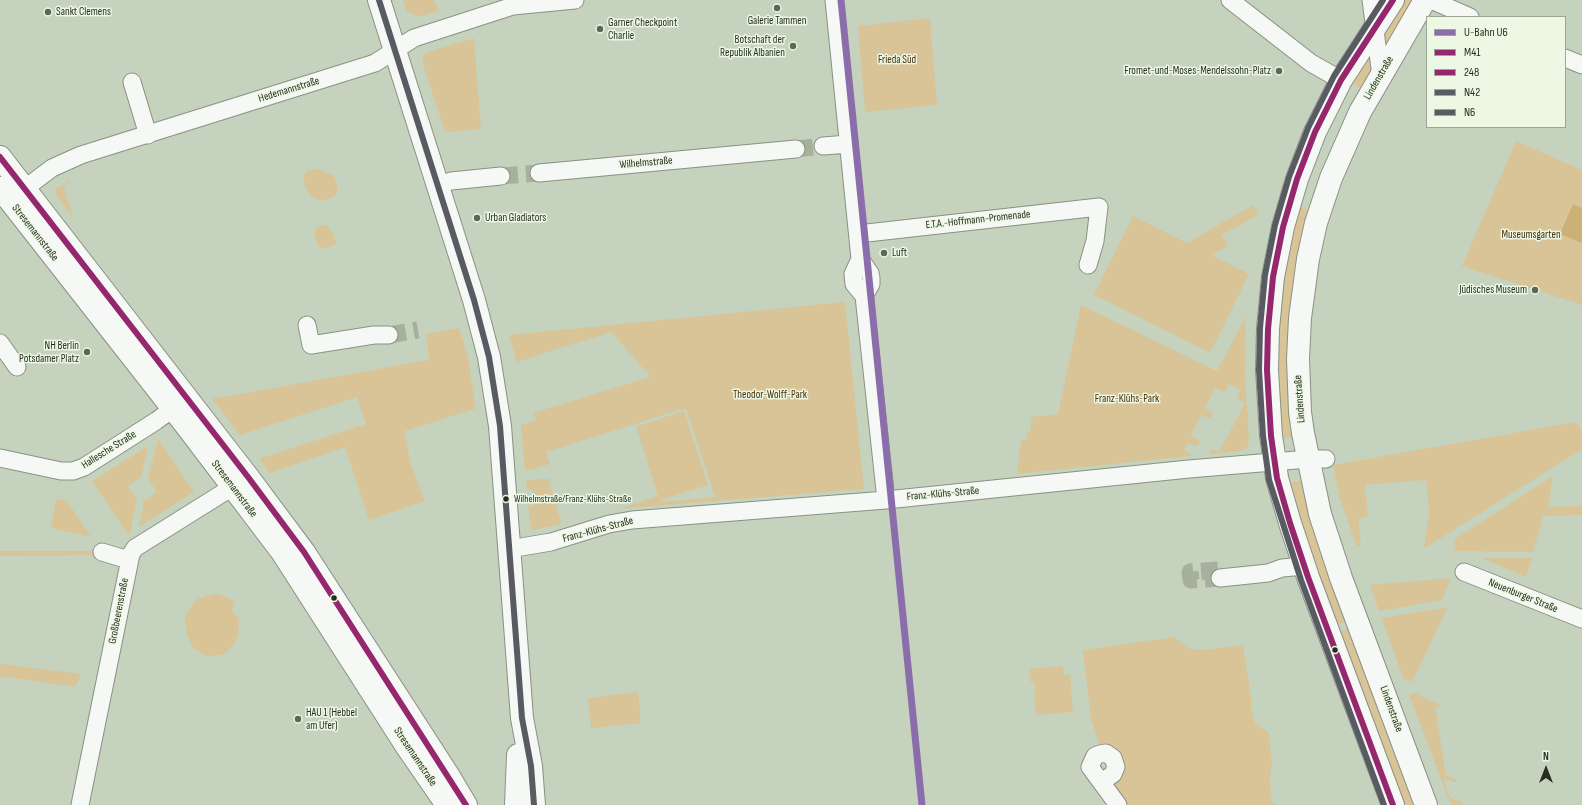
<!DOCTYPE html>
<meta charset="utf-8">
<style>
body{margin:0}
#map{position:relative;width:1582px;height:805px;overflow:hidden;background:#c5d2bd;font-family:"Sofia Sans Condensed",sans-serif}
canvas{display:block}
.legend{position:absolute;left:1426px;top:16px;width:140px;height:112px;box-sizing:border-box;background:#ecf7e4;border:1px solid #9ca795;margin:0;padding:5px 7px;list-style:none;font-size:12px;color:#252e1f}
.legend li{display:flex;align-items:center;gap:8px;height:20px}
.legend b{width:20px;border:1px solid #9ca795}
.north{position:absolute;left:1526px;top:749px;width:40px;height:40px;-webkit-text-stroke:3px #ecf7e4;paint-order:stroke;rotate:0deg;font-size:11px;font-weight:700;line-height:16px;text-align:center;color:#252e1f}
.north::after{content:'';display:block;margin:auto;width:14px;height:18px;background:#252e1f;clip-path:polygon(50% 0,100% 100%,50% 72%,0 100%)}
</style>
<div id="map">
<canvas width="1582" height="805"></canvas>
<ul class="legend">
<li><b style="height:5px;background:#8c6dab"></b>U-Bahn U6</li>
<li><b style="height:5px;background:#95276e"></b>M41</li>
<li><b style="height:5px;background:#95276e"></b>248</li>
<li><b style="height:5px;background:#595b62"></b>N42</li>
<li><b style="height:5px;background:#595b62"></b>N6</li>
</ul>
<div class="north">N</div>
</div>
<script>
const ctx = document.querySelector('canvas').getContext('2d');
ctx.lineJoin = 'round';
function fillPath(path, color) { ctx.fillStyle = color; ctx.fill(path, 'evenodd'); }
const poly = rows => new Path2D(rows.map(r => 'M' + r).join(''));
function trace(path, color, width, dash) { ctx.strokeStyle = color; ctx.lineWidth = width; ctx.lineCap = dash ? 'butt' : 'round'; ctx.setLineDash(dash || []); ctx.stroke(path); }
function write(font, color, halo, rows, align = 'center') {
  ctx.font = font + ' "Sofia Sans Condensed",sans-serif'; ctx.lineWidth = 3; ctx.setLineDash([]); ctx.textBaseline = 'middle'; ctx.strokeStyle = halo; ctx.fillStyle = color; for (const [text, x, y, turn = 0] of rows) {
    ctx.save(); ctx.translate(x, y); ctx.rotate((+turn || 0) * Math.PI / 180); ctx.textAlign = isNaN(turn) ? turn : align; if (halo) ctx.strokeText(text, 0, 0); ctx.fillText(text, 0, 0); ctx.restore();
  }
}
const green = poly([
 [403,0,434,0,438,11,418,17,406,10],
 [1400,0,1414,0,1385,49,1383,27],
 [930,18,937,105,865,112,858,26],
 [474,38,481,129,445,132,422,61,425,53],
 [1370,49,1373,73,1364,92,1350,80],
 [1516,141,1582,170,1582,305,1462,266],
 [318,169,334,176,338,186,336,195,325,201,311,197,306,189,303,177,307,171],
 [69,181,69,183,64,186,73,218,56,195,57,192,55,189],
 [1253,205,1259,214,1222,235,1228,246,1212,255,1249,274,1210,353,1094,295,1133,216,1187,243],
 [1296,206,1313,212,1297,437,1279,439,1275,314],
 [326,225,333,233,336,243,330,247,322,248,317,244,314,232,319,226],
 [845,302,864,489,618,509,658,496,636,427,684,411,708,485,661,500,661,502,715,497,686,408,546,452,550,464,525,471,521,425,536,420,533,413,647,378,649,377,649,375,611,332,517,362,509,335],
 [1081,305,1217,371,1246,316,1245,376,1249,440,1247,448,1240,451,1211,454,1209,452,1211,449,1220,451,1245,403,1237,399,1240,390,1229,384,1225,392,1215,388,1205,409,1213,413,1211,419,1201,415,1191,435,1200,441,1197,446,1195,446,1188,442,1184,450,1192,456,1017,474,1021,440,1027,439,1027,433,1030,432,1032,417,1058,414],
 [459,328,468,357,474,397,475,409,405,431,410,462,425,501,369,520,345,447,270,473,259,459,366,424,357,397,240,435,212,399,429,360,426,334],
 [1576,422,1582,432,1582,449,1425,548,1424,547,1429,513,1426,480,1365,485,1368,517,1358,519,1361,545,1357,547,1339,496,1333,465],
 [158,439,194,492,139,527,144,501,157,492,148,478],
 [148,446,141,477,128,486,137,500,130,533,128,534,92,481],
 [1553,476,1548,507,1582,506,1582,515,1539,516,1543,517,1533,552,1457,551,1454,550,1455,539],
 [549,479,553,495,533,495,533,490,527,490,526,480],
 [1305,481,1351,620,1333,626,1286,482],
 [56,499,67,501,91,537,51,528],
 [534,501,555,501,561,521,560,525,533,530,531,529,528,506,534,506],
 [0,551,100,551,100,555,0,556],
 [1482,558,1532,558,1526,577],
 [1451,578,1442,600,1379,611,1370,585],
 [216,593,235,601,232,611,239,619,238,635,233,646,223,655,206,656,193,648,187,635,185,615,197,599],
 [1448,607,1412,682,1403,678,1382,618],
 [1354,626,1419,805,1399,805,1336,633],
 [1174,637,1189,649,1204,650,1243,645,1251,698,1251,709,1255,723,1269,733,1272,765,1270,774,1270,785,1272,803,1277,805,1128,805,1114,782,1114,748,1099,744,1091,719,1083,650],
 [0,664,81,674,75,687,0,676],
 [1063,666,1064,675,1070,674,1073,712,1036,715,1034,693,1036,693,1035,683,1031,683,1029,669],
 [638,692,641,723,591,728,588,698],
 [1414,693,1441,705,1441,708,1435,706,1446,775,1459,781,1455,782,1445,779,1444,780,1450,798,1462,802,1462,805,1451,805,1409,694]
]);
const forest = poly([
 [1573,204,1582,208,1582,243,1560,234]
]);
const minorTunnel = poly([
 [796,149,823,146],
 [501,176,539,173],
 [389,335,418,330],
 [1218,570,1190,572,1191,580,1220,578]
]);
const minor = poly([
 [834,0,860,259,853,274,854,284,864,296,886,500],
 [1230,0,1311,63,1341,80],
 [1371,0,1381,76],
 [1431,0,1470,17],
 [1565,58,1582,65],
 [132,82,148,135],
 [823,146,849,144],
 [539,173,796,149],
 [438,185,451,181,501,176],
 [15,196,52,168,81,155,375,63,414,38,513,6,575,0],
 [858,234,1099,207,1095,241,1088,265],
 [860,259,870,273,871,278,871,284,864,296],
 [307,325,311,345,374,335,389,335],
 [0,343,17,367],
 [0,458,61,471,73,471,84,467,156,421,182,402],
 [509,549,551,542,609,524,632,520,886,500,1189,469,1308,459,1326,459],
 [102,552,122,558],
 [1464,572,1582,619],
 [1220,578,1268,573,1282,568,1305,566],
 [1102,782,1113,774,1116,767,1113,758,1106,753,1100,754,1095,756,1090,767,1118,805],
 [80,805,131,554,135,548,242,481]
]);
const major = poly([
 [379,0,474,300,489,357,500,426,522,718,531,766,534,805],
 [1393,0,1341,80,1315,132,1297,179,1283,227,1273,277,1268,329,1267,370,1271,436,1275,462,1277,478,1290,523,1308,577,1393,805],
 [1425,0,1360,112,1331,178,1316,223,1308,259,1300,318,1298,359,1300,412,1303,433,1320,514,1341,578,1426,805],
 [0,157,248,477,304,552,450,778,466,805],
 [0,188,188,428,282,552,407,747,447,805],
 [516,805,518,755]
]);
const bus1 = poly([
 [0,157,248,477,304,552,466,805]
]);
const bus2 = poly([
 [1393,0,1341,80,1315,132,1297,179,1283,227,1273,277,1268,329,1267,370,1271,436,1277,478,1290,523,1308,577,1393,805]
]);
const bus3 = poly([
 [1383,0,1334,76,1308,128,1289,177,1275,225,1265,275,1260,328,1259,370,1263,436,1269,480,1301,580,1384,805]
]);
const bus4 = poly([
 [379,0,474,300,489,357,500,426,522,718,531,766,534,805]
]);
const metro1 = poly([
 [841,0,922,805]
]);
const markers = [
 [777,8,4,"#5d6756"],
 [48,12,4,"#5d6756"],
 [600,29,4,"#5d6756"],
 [793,46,4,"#5d6756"],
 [1279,71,4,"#5d6756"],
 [477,218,4,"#5d6756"],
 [884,253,4,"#5d6756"],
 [1535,290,4,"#5d6756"],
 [87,352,4,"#5d6756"],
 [506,499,3.5,"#252e1f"],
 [334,598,3.5,"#252e1f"],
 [1335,650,3.5,"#252e1f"],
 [298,719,4,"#5d6756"]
];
const busNames = [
 ["Wilhelmstraße/Franz-Klühs-Straße",514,499]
];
const poiNames = [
 ["Sankt Clemens",56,12],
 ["Galerie Tammen",777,21,"center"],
 ["Garner Checkpoint",608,23],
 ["Charlie",608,36],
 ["Botschaft der",785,40,"right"],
 ["Republik Albanien",785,53,"right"],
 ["Fromet-und-Moses-Mendelssohn-Platz",1271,71,"right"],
 ["Urban Gladiators",485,218],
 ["Luft",892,253],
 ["Jüdisches Museum",1527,290,"right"],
 ["NH Berlin",79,346,"right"],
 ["Potsdamer Platz",79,359,"right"],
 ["HAU 1 (Hebbel",306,713],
 ["am Ufer)",306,726]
];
const parkNames = [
 ["Frieda Süd",897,60],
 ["Museumsgarten",1531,235],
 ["Theodor-Wolff-Park",770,395],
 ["Franz-Klühs-Park",1127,399]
];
const streetNames = [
 ["Lindenstraße",1379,78,-60],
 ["Hedemannstraße",289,90,-17],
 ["Wilhelmstraße",646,163,-5],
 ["E.T.A.-Hoffmann-Promenade",978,220,-6],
 ["Stresemannstraße",35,233,52],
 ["Lindenstraße",1300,399,-94],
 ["Hallesche Straße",109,450,-32],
 ["Stresemannstraße",234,489,53],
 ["Franz-Klühs-Straße",943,494,-5],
 ["Franz-Klühs-Straße",598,530,-15],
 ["Neuenburger Straße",1523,596,22],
 ["Großbeerenstraße",119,611,-79],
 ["Lindenstraße",1391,709,70],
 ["Stresemannstraße",415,757,56]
];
fillPath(green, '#d9c497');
fillPath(forest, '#cdb076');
trace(minorTunnel, '#a5b19d', 17, [17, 8]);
trace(minor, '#889282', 19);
trace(major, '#889282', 24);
trace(minor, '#f6f8f5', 17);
trace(major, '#f6f8f5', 22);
trace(bus1, '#95276e', 6);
trace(bus2, '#95276e', 6);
trace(bus3, '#595b62', 6);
trace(bus4, '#595b62', 6);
trace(metro1, '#8c6dab', 7);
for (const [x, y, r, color] of markers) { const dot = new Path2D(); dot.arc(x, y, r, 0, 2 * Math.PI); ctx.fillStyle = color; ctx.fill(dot); trace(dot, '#ecf7e4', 1.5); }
write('10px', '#252e1f', '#ecf7e4', busNames, 'left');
write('11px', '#252e1f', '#ecf7e4', poiNames, 'left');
write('11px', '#492f08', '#ecf7e4', parkNames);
write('11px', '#252e1f', '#ecf7e4', streetNames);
</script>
